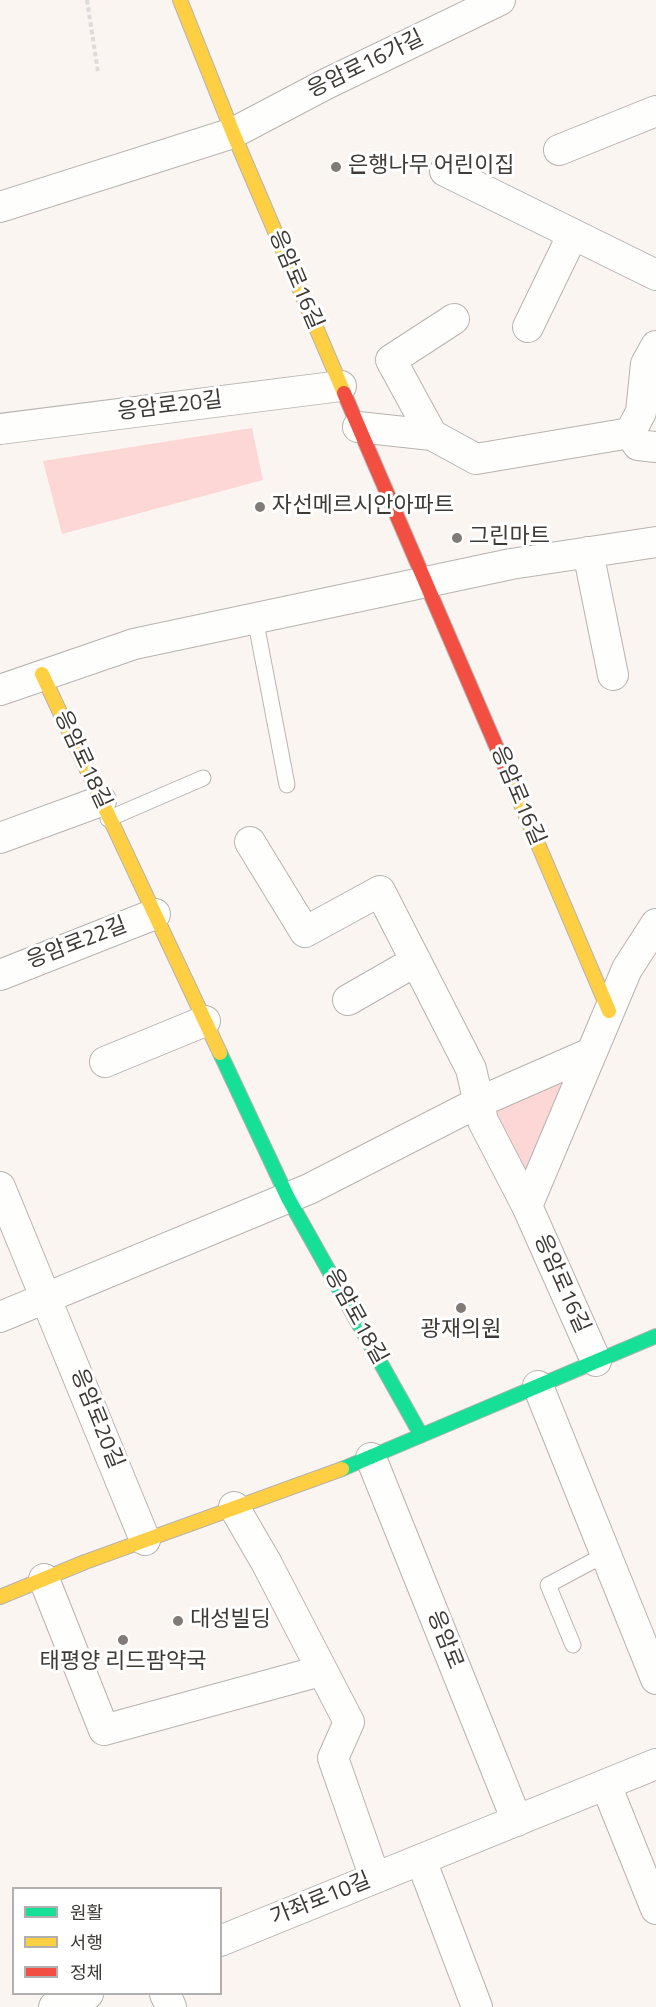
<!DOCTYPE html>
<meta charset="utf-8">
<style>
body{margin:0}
#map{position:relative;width:656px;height:2007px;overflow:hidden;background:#faf5f1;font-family:"Titillium Web","Noto Sans KR",sans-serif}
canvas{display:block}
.legend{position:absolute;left:12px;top:1887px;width:210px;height:108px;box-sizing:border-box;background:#fff;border:2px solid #b2b0af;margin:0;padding:8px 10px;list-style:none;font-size:18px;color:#3e3a36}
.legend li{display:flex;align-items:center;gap:12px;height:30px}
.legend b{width:30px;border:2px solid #b2b0af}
</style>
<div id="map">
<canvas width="656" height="2007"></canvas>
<ul class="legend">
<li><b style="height:8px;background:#16e098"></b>원활</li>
<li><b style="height:8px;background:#ffcf43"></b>서행</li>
<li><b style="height:8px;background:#f24e42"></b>정체</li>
</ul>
</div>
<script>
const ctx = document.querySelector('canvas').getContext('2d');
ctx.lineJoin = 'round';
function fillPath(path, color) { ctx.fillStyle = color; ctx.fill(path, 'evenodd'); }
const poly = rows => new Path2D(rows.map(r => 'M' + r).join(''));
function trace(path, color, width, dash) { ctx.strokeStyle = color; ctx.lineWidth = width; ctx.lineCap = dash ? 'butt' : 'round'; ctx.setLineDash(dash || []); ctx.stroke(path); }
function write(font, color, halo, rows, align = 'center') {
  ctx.font = font + ' "Titillium Web","Noto Sans KR",sans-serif'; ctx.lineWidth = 6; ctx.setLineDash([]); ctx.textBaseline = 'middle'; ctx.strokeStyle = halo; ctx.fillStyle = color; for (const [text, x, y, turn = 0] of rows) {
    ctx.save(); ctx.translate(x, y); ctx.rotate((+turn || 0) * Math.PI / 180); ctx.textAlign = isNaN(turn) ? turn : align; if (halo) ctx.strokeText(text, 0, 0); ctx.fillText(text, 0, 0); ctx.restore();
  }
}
const green = poly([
 [252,428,263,480,62,534,43,461],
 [574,1068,527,1186,489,1108]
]);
const path = poly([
 [87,0,98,72]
]);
const lane = poly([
 [255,618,287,785],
 [108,819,203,778],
 [573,1645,548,1585,606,1554]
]);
const street = poly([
 [559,150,656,111],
 [445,171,656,275],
 [0,207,233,133,326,84,500,0],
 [528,327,573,234],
 [358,427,432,435,476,459,630,433],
 [0,429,341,386],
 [630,433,641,412,646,364,656,346],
 [630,433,638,445,656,447],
 [432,435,391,360,454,319],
 [588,552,613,675],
 [0,690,134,644,511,564,656,542],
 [0,838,101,801],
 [250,842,305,932,380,891,471,1069,483,1121,527,1206,596,1361],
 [0,975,155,914],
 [348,1000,416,961],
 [105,1062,205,1021],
 [0,1187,145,1540],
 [527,1206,627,969,656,924],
 [0,1317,309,1189,479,1102,591,1053],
 [538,1386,656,1679],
 [371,1458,517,1821],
 [234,1507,266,1562,349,1722,333,1758,375,1878],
 [44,1579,104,1730,320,1671],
 [606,1785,656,1909],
 [421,1860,477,2007],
 [220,1941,656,1764],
 [165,1994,171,2007],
 [54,2007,88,1994]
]);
const fast = poly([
 [220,1053,288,1198,421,1435],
 [342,1469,656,1336]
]);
const slow = poly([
 [180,0,233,133,344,393],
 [42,674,220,1053],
 [509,776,609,1011],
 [0,1597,85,1562,342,1469]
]);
const jam = poly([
 [344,393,509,776]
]);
const markers = [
 [336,167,6,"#807b77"],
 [260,507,6,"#807b77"],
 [457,538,6,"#807b77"],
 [461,1308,6,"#807b77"],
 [178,1621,6,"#807b77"],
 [123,1640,6,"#807b77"]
];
const streetNames = [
 ["응암로16가길",366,65,-26],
 ["응암로16길",295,280,67],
 ["응암로20길",170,407,-7],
 ["응암로18길",82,760,65],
 ["응암로16길",517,796,67],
 ["응암로22길",77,944,-21],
 ["응암로16길",561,1284,66],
 ["응암로18길",355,1317,61],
 ["응암로20길",96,1419,68],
 ["응암로",444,1640,68],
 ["가좌로10길",321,1900,-22]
];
const poiNames = [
 ["은행나무 어린이집",348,167],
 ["자선메르시안아파트",272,507],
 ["그린마트",469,538],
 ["광재의원",461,1331,"center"],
 ["대성빌딩",190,1621],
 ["태평양 리드팜약국",123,1663,"center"]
];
fillPath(green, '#fcd7d5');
trace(lane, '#b7b3b0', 17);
trace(street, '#b7b3b0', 32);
trace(fast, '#b7b3b0', 16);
trace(slow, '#b7b3b0', 16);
trace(jam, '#b7b3b0', 16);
trace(path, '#dddcdb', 4, [4.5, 3]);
trace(lane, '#fefefd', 15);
trace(street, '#fefefd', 30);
trace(fast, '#16e098', 14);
trace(slow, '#ffcf43', 14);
trace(jam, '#f24e42', 14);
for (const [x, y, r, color] of markers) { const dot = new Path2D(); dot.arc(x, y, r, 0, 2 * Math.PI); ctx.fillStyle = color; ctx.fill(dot); trace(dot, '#fff', 2); }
write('22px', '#3e3a36', '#fff', streetNames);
write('22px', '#3e3a36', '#fff', poiNames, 'left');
</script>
